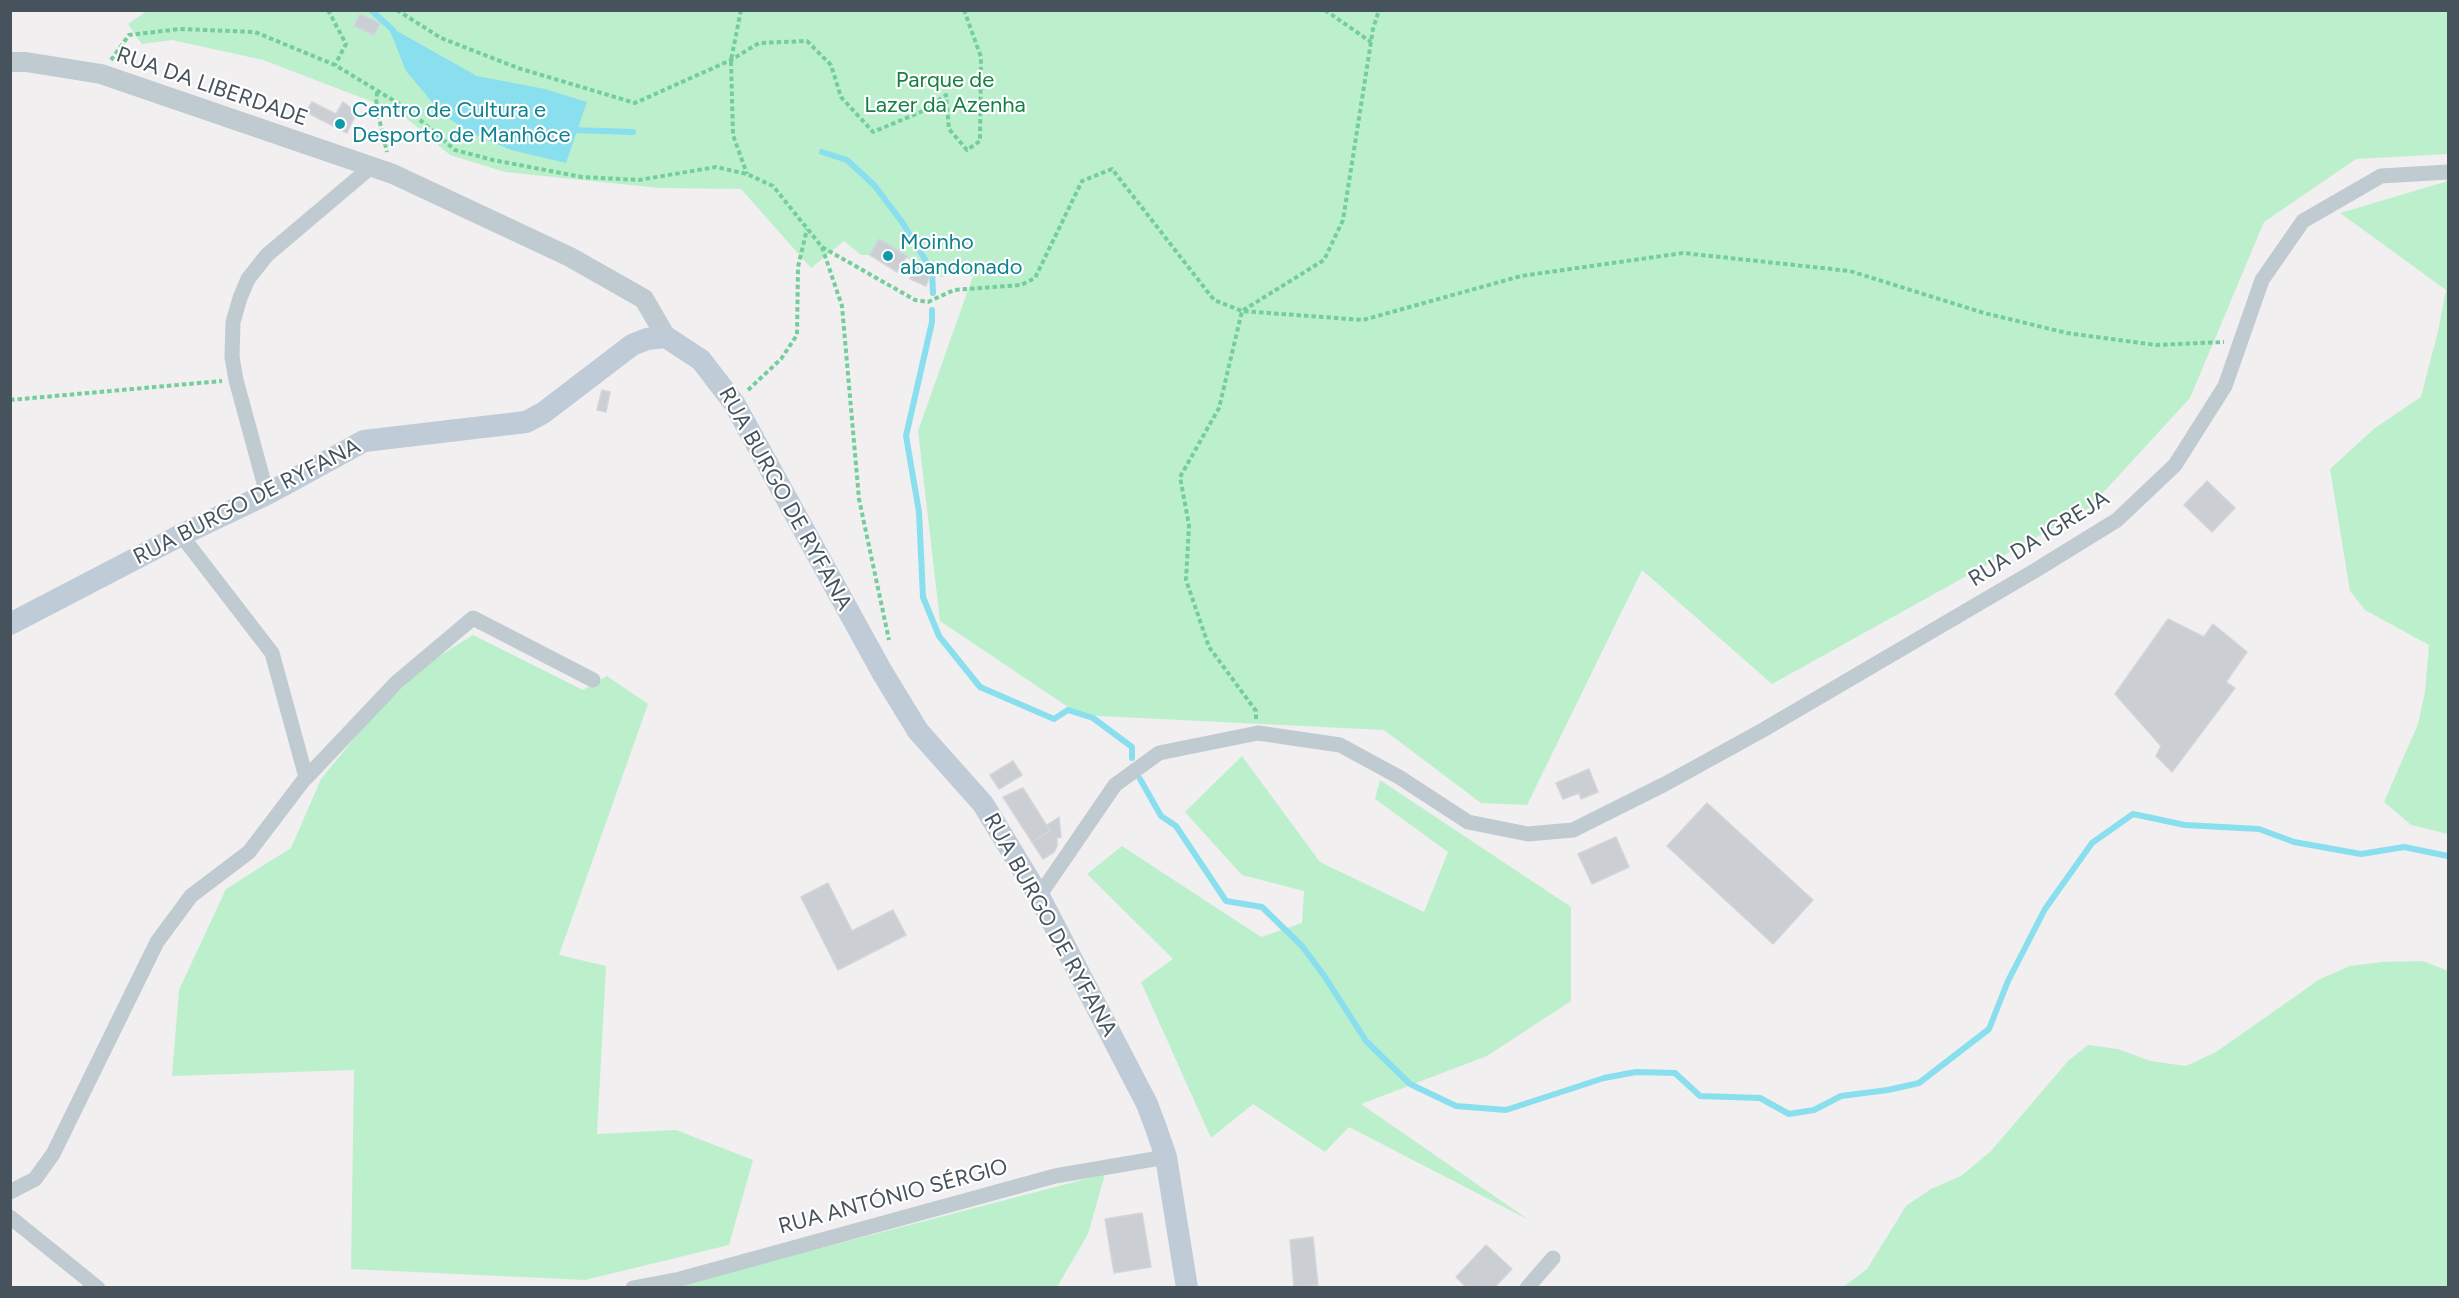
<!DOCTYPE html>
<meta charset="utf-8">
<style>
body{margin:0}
#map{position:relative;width:2459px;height:1298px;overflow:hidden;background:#f1efef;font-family:Figtree,sans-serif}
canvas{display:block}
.frame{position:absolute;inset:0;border:12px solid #46535d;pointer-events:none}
</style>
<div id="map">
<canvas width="2459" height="1298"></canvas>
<div class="frame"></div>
</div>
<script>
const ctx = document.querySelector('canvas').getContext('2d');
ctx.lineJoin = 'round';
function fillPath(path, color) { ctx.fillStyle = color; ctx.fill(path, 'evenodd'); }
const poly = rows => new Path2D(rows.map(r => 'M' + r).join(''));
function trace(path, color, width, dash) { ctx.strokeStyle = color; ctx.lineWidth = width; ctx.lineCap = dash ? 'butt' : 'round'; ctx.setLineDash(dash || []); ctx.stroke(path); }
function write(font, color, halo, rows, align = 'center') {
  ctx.font = font + ' Figtree,sans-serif'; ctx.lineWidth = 4.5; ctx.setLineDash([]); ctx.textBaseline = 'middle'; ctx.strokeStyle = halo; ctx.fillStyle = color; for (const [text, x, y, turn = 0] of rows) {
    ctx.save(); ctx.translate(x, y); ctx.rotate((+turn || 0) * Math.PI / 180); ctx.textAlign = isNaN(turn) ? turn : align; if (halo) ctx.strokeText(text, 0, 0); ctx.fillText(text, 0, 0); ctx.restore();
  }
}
const green = poly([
 [148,10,2448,11,2448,154,2356,159,2264,222,2190,398,2089,508,1772,684,1642,570,1527,805,1481,803,1384,730,1080,715,940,621,918,431,973,276,958,274,941,277,916,264,880,240,870,255,861,255,844,241,811,268,741,189,659,188,505,172,450,155,399,112,263,60,172,40,142,44,128,24],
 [2448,181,2448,834,2411,825,2384,802,2418,724,2425,692,2429,645,2365,610,2350,591,2330,469,2375,428,2421,397,2438,331,2446,290,2340,213],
 [473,635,583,690,607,676,648,704,559,955,606,966,597,1134,676,1130,753,1160,729,1245,585,1280,351,1269,354,1070,172,1076,179,990,226,889,291,848,321,779,370,719,428,663],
 [1242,756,1320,862,1424,912,1448,852,1375,799,1380,780,1571,907,1571,1001,1487,1056,1361,1104,1529,1220,1349,1127,1325,1152,1253,1104,1211,1138,1141,982,1173,959,1087,874,1122,846,1261,937,1302,923,1304,891,1242,875,1185,812],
 [2423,961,2448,971,2448,1287,1843,1287,1867,1269,1906,1206,1931,1189,1961,1176,1991,1151,2068,1061,2088,1045,2118,1049,2150,1061,2186,1066,2216,1052,2320,979,2350,966,2382,962],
 [1105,1174,1088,1234,1057,1287,668,1288]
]);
const water = poly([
 [388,26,477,76,545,89,587,102,566,163,511,150,473,134,443,115,406,71]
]);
const stream = poly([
 [371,10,393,30],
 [571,130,633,132],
 [822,152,847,160,874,185,902,222,932,271,933,293],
 [932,310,932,322,906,436,919,512,923,597,939,636,980,687,1054,719,1068,710,1093,718,1132,747,1132,758],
 [1140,779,1161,816,1176,826,1226,901,1262,907,1302,946,1325,977,1366,1041,1410,1084,1456,1106,1506,1110,1604,1078,1636,1072,1675,1073,1700,1096,1760,1098,1789,1114,1814,1110,1841,1096,1888,1090,1919,1083,1989,1029,2008,981,2045,909,2092,843,2133,814,2185,825,2259,829,2294,842,2361,854,2404,847,2448,856]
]);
const building = poly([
 [360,14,380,23,374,35,354,26,360,14],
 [312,102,336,114,343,102,357,112,347,133,306,112,312,102],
 [879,239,907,256,897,272,870,255,879,239],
 [916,264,931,272,926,286,910,279,916,264],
 [602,390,610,392,606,412,597,410,602,390],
 [2207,481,2235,508,2212,532,2184,505,2207,481],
 [2168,619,2204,637,2213,624,2247,652,2226,682,2235,688,2172,772,2156,756,2161,746,2115,694,2168,619],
 [1013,761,1022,775,999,789,990,775,1013,761],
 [1589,769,1598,792,1581,799,1579,793,1563,799,1556,783,1589,769],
 [1023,788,1050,831,1032,842,1003,797,1023,788],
 [1707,803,1813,900,1773,944,1667,846,1707,803],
 [1059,817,1061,837,1057,838,1057,846,1054,852,1043,859,1032,842,1050,831,1047,825,1059,817],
 [1616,837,1629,867,1592,884,1578,854,1616,837],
 [828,883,852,931,893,910,906,935,838,970,801,897,828,883],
 [1142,1213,1151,1267,1114,1273,1105,1219,1142,1213],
 [1313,1237,1318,1285,1294,1287,1290,1240,1313,1237],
 [1486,1245,1512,1269,1494,1288,1467,1288,1456,1277,1486,1245]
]);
const path = poly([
 [328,10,346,44,335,65],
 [397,10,441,38,518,68,635,103,731,60,759,43,807,41,831,65,841,97,873,132,923,111,946,95,949,129,967,150,980,141,981,57,964,10],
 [741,10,731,60,733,135,747,174],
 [1325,10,1371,42],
 [111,60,129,35,180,29,255,32,335,65,406,108,455,150,493,160,582,177,639,180,716,167,747,174,773,186,822,247,842,306,859,499,889,640],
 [377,92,376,106,387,152],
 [822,247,915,300,928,302,954,290,1021,285,1035,278,1082,181,1112,169,1214,300,1242,311,1363,320,1521,276,1683,253,1850,271,1984,313,2067,333,2156,345,2224,342],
 [748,390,781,359,797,335,798,267,807,229],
 [10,400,222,381],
 [1256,719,1256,711,1209,647,1186,580,1189,525,1180,477,1219,408,1242,311,1324,260,1343,220,1373,29,1379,10]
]);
const minor = poly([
 [267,494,236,380,232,357,233,322,240,298,248,279,267,255,371,167],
 [306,778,397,682,473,618,593,680],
 [1039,896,1115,785,1159,753,1258,733,1340,745,1399,777,1468,822,1528,834,1573,830,1665,784,1763,730,2036,570,2117,520,2175,465,2225,386,2262,280,2303,221,2381,176,2448,172],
 [10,1192,35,1179,53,1154,157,942,191,896,249,852,306,777,272,653,181,535],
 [10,1217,98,1288],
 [633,1288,680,1279,1055,1176,1166,1157],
 [1527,1288,1553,1258]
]);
const tertiary = poly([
 [10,62,26,62,101,74,393,174,570,257,644,299,666,337]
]);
const secondary = poly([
 [10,624,181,535,267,494,364,441,526,422,543,413,632,345,647,339,666,337,701,360,734,403,882,672,918,731,983,804,1039,896,1147,1104,1156,1128,1166,1157,1187,1288]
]);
const markers = [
 [340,124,6,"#0f9aa8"],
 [888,256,6,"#0f9aa8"]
];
const parkNames = [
 ["Parque de",945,81],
 ["Lazer da Azenha",945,106]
];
const streetNames = [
 ["RUA DA LIBERDADE",212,87,19],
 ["RUA BURGO DE RYFANA",785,499,61],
 ["RUA BURGO DE RYFANA",247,502,-27],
 ["RUA DA IGREJA",2039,539,-32],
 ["RUA BURGO DE RYFANA",1050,925,61],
 ["RUA ANTÓNIO SÉRGIO",893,1197,-15]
];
const cultureNames = [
 ["Centro de Cultura e",352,111],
 ["Desporto de Manhôce",352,136],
 ["Moinho",900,243],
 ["abandonado",900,268]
];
fillPath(green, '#bcf0cd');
fillPath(water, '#89dfed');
trace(stream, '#89dfed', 6);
fillPath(building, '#cbced3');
trace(building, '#d3d5da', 1.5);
trace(path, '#74ce9c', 4, [4.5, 3]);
trace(minor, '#bfcad1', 15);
trace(tertiary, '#bfcad1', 20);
trace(secondary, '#bfcbd6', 22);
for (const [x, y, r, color] of markers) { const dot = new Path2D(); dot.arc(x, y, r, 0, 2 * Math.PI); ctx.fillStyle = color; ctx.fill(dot); trace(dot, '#fff', 2); }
write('22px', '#158044', '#fff', parkNames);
write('22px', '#46535d', '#fff', streetNames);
write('22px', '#0d838f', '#fff', cultureNames, 'left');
</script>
